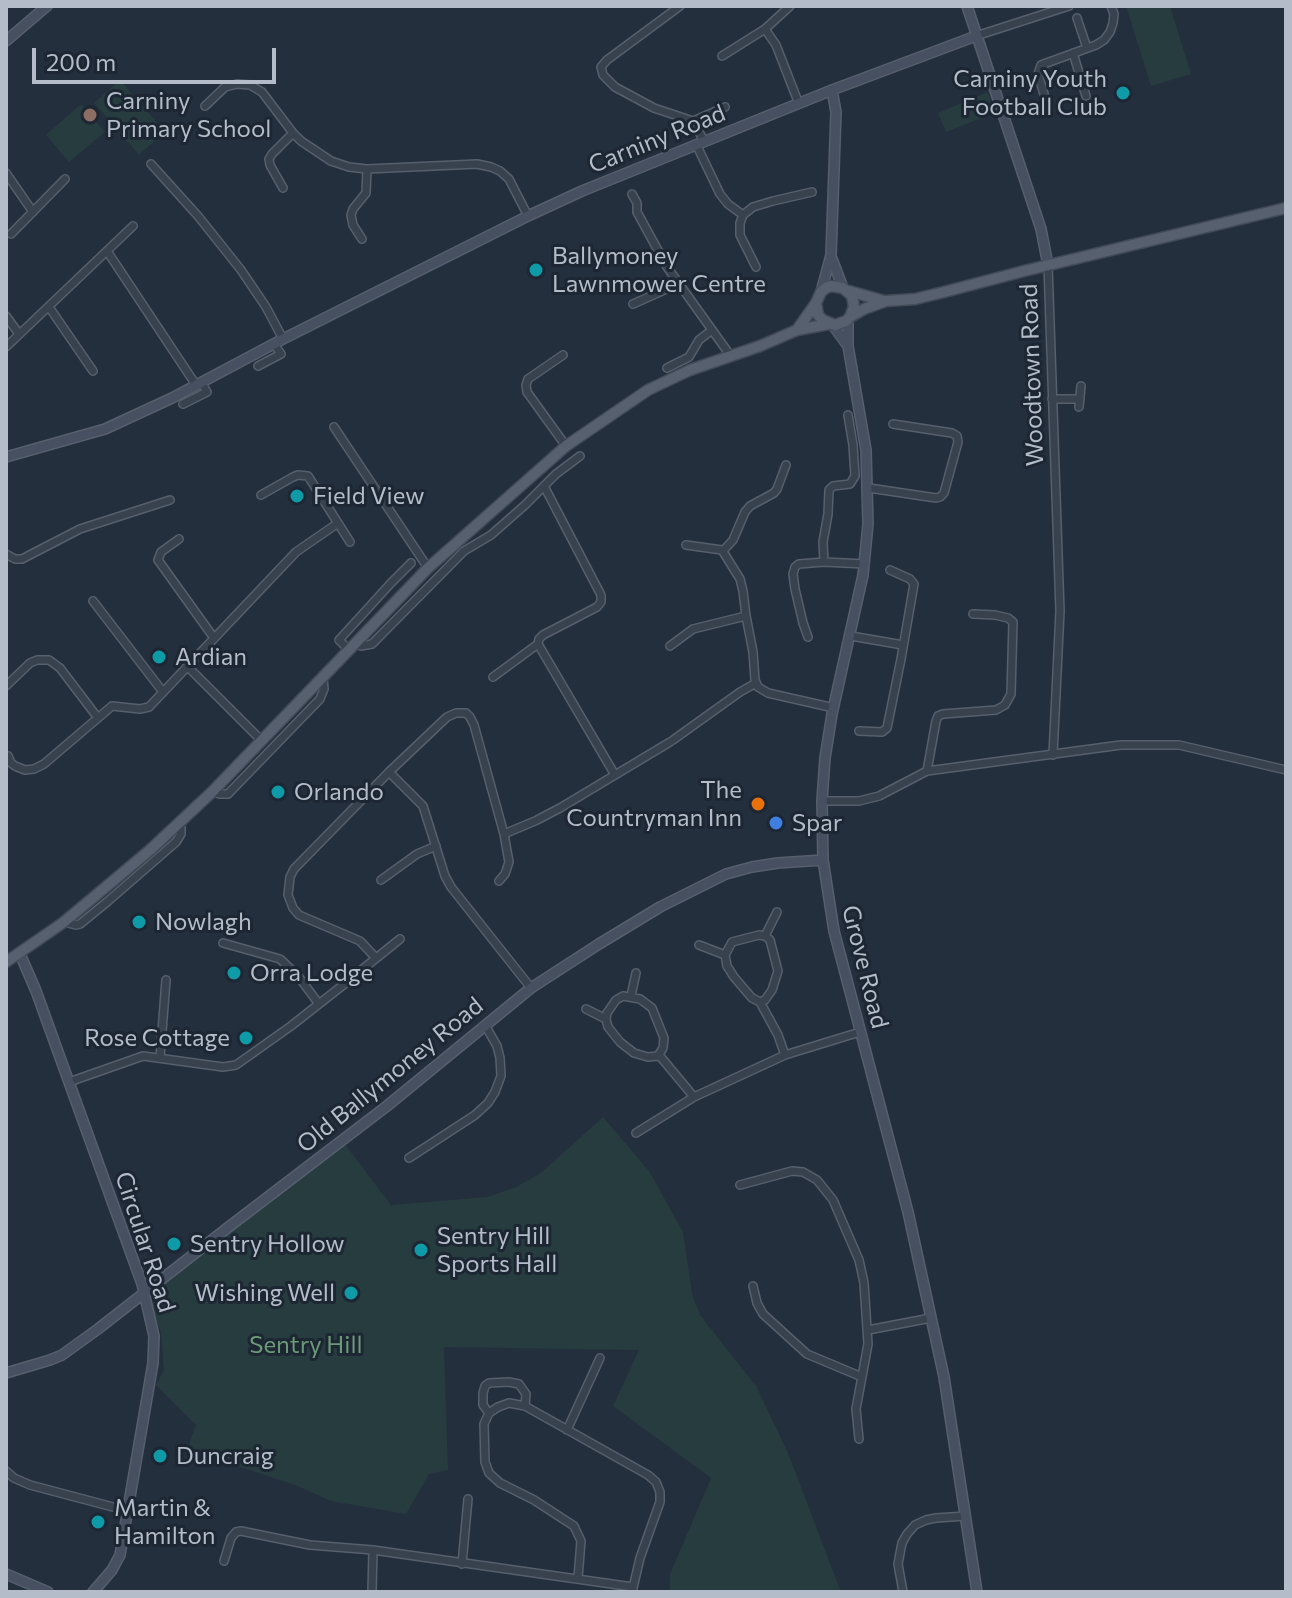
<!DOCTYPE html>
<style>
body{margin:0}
#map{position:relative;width:1292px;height:1598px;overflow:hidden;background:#242f3e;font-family:Commissioner,sans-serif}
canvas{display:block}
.frame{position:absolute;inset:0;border:8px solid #b4bcc9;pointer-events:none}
.scale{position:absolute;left:32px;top:48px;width:244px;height:36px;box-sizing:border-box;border:4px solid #b4bcc9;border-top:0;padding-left:10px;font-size:24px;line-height:28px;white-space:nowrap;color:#b4bcc9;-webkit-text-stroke:6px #1d2633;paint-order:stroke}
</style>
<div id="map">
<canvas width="1292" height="1598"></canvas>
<div class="frame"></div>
<div class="scale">200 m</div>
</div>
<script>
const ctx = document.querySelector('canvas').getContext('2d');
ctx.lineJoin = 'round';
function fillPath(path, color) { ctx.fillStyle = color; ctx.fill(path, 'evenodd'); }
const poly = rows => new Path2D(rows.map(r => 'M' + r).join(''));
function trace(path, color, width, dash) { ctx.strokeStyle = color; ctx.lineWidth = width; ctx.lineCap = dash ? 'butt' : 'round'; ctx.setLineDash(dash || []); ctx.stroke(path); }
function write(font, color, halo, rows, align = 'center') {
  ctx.font = font + ' Commissioner,sans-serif'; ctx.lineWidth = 6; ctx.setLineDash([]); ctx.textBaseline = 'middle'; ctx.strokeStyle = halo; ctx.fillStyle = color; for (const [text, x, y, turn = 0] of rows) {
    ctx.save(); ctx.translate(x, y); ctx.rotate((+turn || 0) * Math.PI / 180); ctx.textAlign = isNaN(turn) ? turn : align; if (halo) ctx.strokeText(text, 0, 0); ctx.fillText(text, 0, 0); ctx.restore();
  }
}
const green = poly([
 [1126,6,1170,6,1191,74,1151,86],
 [120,80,165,132,139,155,94,103],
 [988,92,994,113,946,132,938,113],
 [81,104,105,132,69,162,46,135],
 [603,1117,649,1171,683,1232,692,1294,700,1315,756,1386,788,1453,841,1592,670,1592,670,1574,711,1478,613,1406,639,1350,444,1347,448,1470,429,1474,406,1514,331,1501,295,1485,247,1469,186,1453,196,1425,156,1385,164,1370,161,1332,144,1294,344,1143,391,1205,488,1197,516,1187,541,1173]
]);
const street = poly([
 [680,6,607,60,601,67,603,75,615,87,654,108,693,121,704,141],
 [1077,18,1087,48],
 [765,29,776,45,799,104],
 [976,36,1069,6],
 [1073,53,1086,96],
 [722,56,765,29,790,6],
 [1047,104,1038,74,1041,65,1096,45,1104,40,1110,32,1113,23,1114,14,1111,6],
 [205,106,225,87,237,84,250,85,262,92,293,133,301,141,331,161,349,167,367,169,477,164,491,167,500,171,509,179,528,216],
 [693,121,725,107],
 [696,144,720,194,728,204,743,215,740,223,740,235,756,267],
 [151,164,198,216,241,270,266,307,283,339],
 [6,173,33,212],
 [283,188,270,165,269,159,272,154,293,133],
 [632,194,637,203,637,212,667,267,730,355],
 [743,215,753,207,773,201,812,192],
 [11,234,65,179],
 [362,239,353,225,351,215,353,209,366,193,367,169],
 [107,251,196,385],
 [1048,265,1060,611,1053,755],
 [633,304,680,283],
 [49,307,93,371],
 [6,316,19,334],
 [6,347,133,226],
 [563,355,528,379,526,385,527,392,566,446],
 [258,366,281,354,274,344],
 [667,368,689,357,699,340,712,330],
 [1052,399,1080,399],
 [183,404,207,392,201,382],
 [1079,407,1081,386],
 [334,427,428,568],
 [869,488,936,498,940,497,944,493,958,442,957,436,952,433,893,424],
 [261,495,293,477,298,475,308,476,350,542],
 [179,539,161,552,158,560,214,638],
 [686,545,722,550,740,579,743,591,746,616,753,652,755,680,758,687,768,693,834,708],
 [723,551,733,540,745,512,750,506,774,493,777,489,786,465],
 [6,554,15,559,22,559,80,529,170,500],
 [824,562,823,542,828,514,829,490,833,486,850,484,855,476,853,445,848,415],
 [93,601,163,692],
 [851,636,903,645],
 [808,637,803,623,795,589,793,574,795,567,799,564,824,562,865,564],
 [356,643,361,646,372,644,464,551,491,535,525,505,556,474,580,456],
 [538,644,615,775],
 [670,646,693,629,746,616],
 [349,650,339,640,391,583,411,563],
 [188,667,262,741],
 [493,677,538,644,539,639,543,635,597,607,601,602,601,595,544,486],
 [6,686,30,663,37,660,49,660,60,668,98,718],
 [859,731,882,732,887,728,901,659,914,584,910,579,890,570],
 [673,740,740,692,756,683],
 [8,756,11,763,15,766,25,770,34,769,44,764,112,706,140,709,149,707,296,552,338,523],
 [927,771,936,721,938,716,943,714,996,710,1005,705,1011,694,1013,622,1008,618,995,615,973,614],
 [389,772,423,806,445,876,451,887,531,988],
 [212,792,220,794,228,794,320,699,324,689,323,678],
 [822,801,859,801,879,796,927,771,1121,745,1179,745,1286,770],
 [537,820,560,808,670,742],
 [504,834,535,821],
 [381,880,417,854,436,846],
 [64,922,76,925,80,924,107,902,176,842,181,834,181,821],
 [765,936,777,912],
 [223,943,280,959,298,976,319,1004],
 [699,945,725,955],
 [375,957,360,941,299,915,293,908,288,895,290,877,294,869,389,772,447,717,456,713,466,713,470,717,474,725,504,834,509,862,505,874,499,881],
 [354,976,400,939],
 [623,996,640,999,652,1008,664,1038,663,1048,658,1056,648,1057,634,1053,620,1042,608,1027,606,1019,607,1013,616,1000,623,996],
 [631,996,636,973],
 [760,1002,765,1000,772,990,778,971,770,940,765,936,759,935,732,942,725,955,727,966,734,977,752,998,760,1002,778,1035,785,1055],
 [586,1009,606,1019],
 [659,1055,694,1097],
 [160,1057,166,980],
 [69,1082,143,1056,223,1067,236,1065,291,1026,352,978],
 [636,1133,694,1097,785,1055,860,1032],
 [409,1158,475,1115,488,1103,495,1092,501,1076,500,1058,497,1046,485,1025],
 [740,1185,792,1171,803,1172,817,1180,833,1200,859,1260,864,1283,868,1344,856,1409,859,1439],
 [753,1286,757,1303,763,1314,807,1354,862,1377],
 [868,1330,931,1318],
 [489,1413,483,1405,483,1393,485,1386,489,1383,509,1382,519,1384,526,1394,525,1406],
 [567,1430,600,1358],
 [6,1471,14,1478,30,1485,128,1511],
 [224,1561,231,1538,236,1532,241,1531,310,1545,373,1550,633,1587],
 [462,1564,468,1499],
 [578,1578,581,1541,574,1526,534,1500,500,1483,489,1473,485,1462,484,1424,489,1413,498,1407,509,1403,525,1406,648,1475,656,1482,660,1492,660,1502,640,1558,632,1592],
 [372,1592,373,1550],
 [903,1592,898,1564,902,1543,907,1534,915,1525,926,1520,936,1518,966,1516]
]);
const secondary = poly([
 [967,6,1041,229,1048,265],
 [6,41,47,6],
 [832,259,843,288],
 [821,292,831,255,836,112,832,90],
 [848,320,848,346,866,450,868,524,863,575,832,714,825,758,822,801,823,860,834,931,908,1212,944,1377,977,1592],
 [832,324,848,346],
 [6,457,105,429,172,398,283,339,528,216,582,191,832,90,976,36],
 [20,954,36,991,142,1284,154,1336,153,1363,120,1555,112,1570,93,1592],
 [6,1373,50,1360,62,1355,98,1329,226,1229,387,1106,531,988,599,944,660,907,726,874,752,867,778,863,823,860],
 [6,1574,48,1592]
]);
const primary = poly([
 [849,291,884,301],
 [850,317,864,309,886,301,915,299,944,292,1024,271,1286,208],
 [797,330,816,303,821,292,826,288,831,286,843,288,852,296,854,307,850,317,846,321,835,325,823,320,818,315,816,303],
 [6,962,64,922,150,850,212,792,428,568,566,446,648,390,690,370,760,346,797,330,829,324]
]);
const markers = [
 [1123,93,8,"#0f9aa8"],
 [90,115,8,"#8d6e63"],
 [536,270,8,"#0f9aa8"],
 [297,496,8,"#0f9aa8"],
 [159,657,8,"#0f9aa8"],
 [278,792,8,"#0f9aa8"],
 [758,804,8,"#e8710a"],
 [776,823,8,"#3f7fe0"],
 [139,922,8,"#0f9aa8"],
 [234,973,8,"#0f9aa8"],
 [246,1038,8,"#0f9aa8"],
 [174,1244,8,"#0f9aa8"],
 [421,1250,8,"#0f9aa8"],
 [351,1293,8,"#0f9aa8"],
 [160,1456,8,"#0f9aa8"],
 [98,1522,8,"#0f9aa8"]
];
const poiNames = [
 ["Carniny Youth",1107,79,"right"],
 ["Football Club",1107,107,"right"],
 ["Carniny",106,101],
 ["Primary School",106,129],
 ["Ballymoney",552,256],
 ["Lawnmower Centre",552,284],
 ["Field View",313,496],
 ["Ardian",175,657],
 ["The",742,790,"right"],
 ["Countryman Inn",742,818,"right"],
 ["Orlando",294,792],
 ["Spar",792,823],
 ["Nowlagh",155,922],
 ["Orra Lodge",250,973],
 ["Rose Cottage",230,1038,"right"],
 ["Sentry Hill",437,1236],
 ["Sports Hall",437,1264],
 ["Sentry Hollow",190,1244],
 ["Wishing Well",335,1293,"right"],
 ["Duncraig",176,1456],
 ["Martin &",114,1508],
 ["Hamilton",114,1536]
];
const streetNames = [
 ["Carniny Road",657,139,-22],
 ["Woodtown Road",1032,375,-92],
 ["Grove Road",865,967,76],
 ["Old Ballymoney Road",390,1075,-39],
 ["Circular Road",145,1242,72]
];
const parkNames = [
 ["Sentry Hill",306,1345]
];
fillPath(green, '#263c3f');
trace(street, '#565f6c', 10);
trace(secondary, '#565f6c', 12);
trace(primary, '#414a57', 13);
trace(street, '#38414e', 7);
trace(secondary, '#465061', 9);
trace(primary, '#56606e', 10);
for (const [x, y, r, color] of markers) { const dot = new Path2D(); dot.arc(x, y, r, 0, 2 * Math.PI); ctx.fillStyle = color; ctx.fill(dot); trace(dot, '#1d2633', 3); }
write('24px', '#b4bcc9', '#1d2633', poiNames, 'left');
write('24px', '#b4bcc9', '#1d2633', streetNames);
write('24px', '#6b9a76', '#1d2633', parkNames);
</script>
